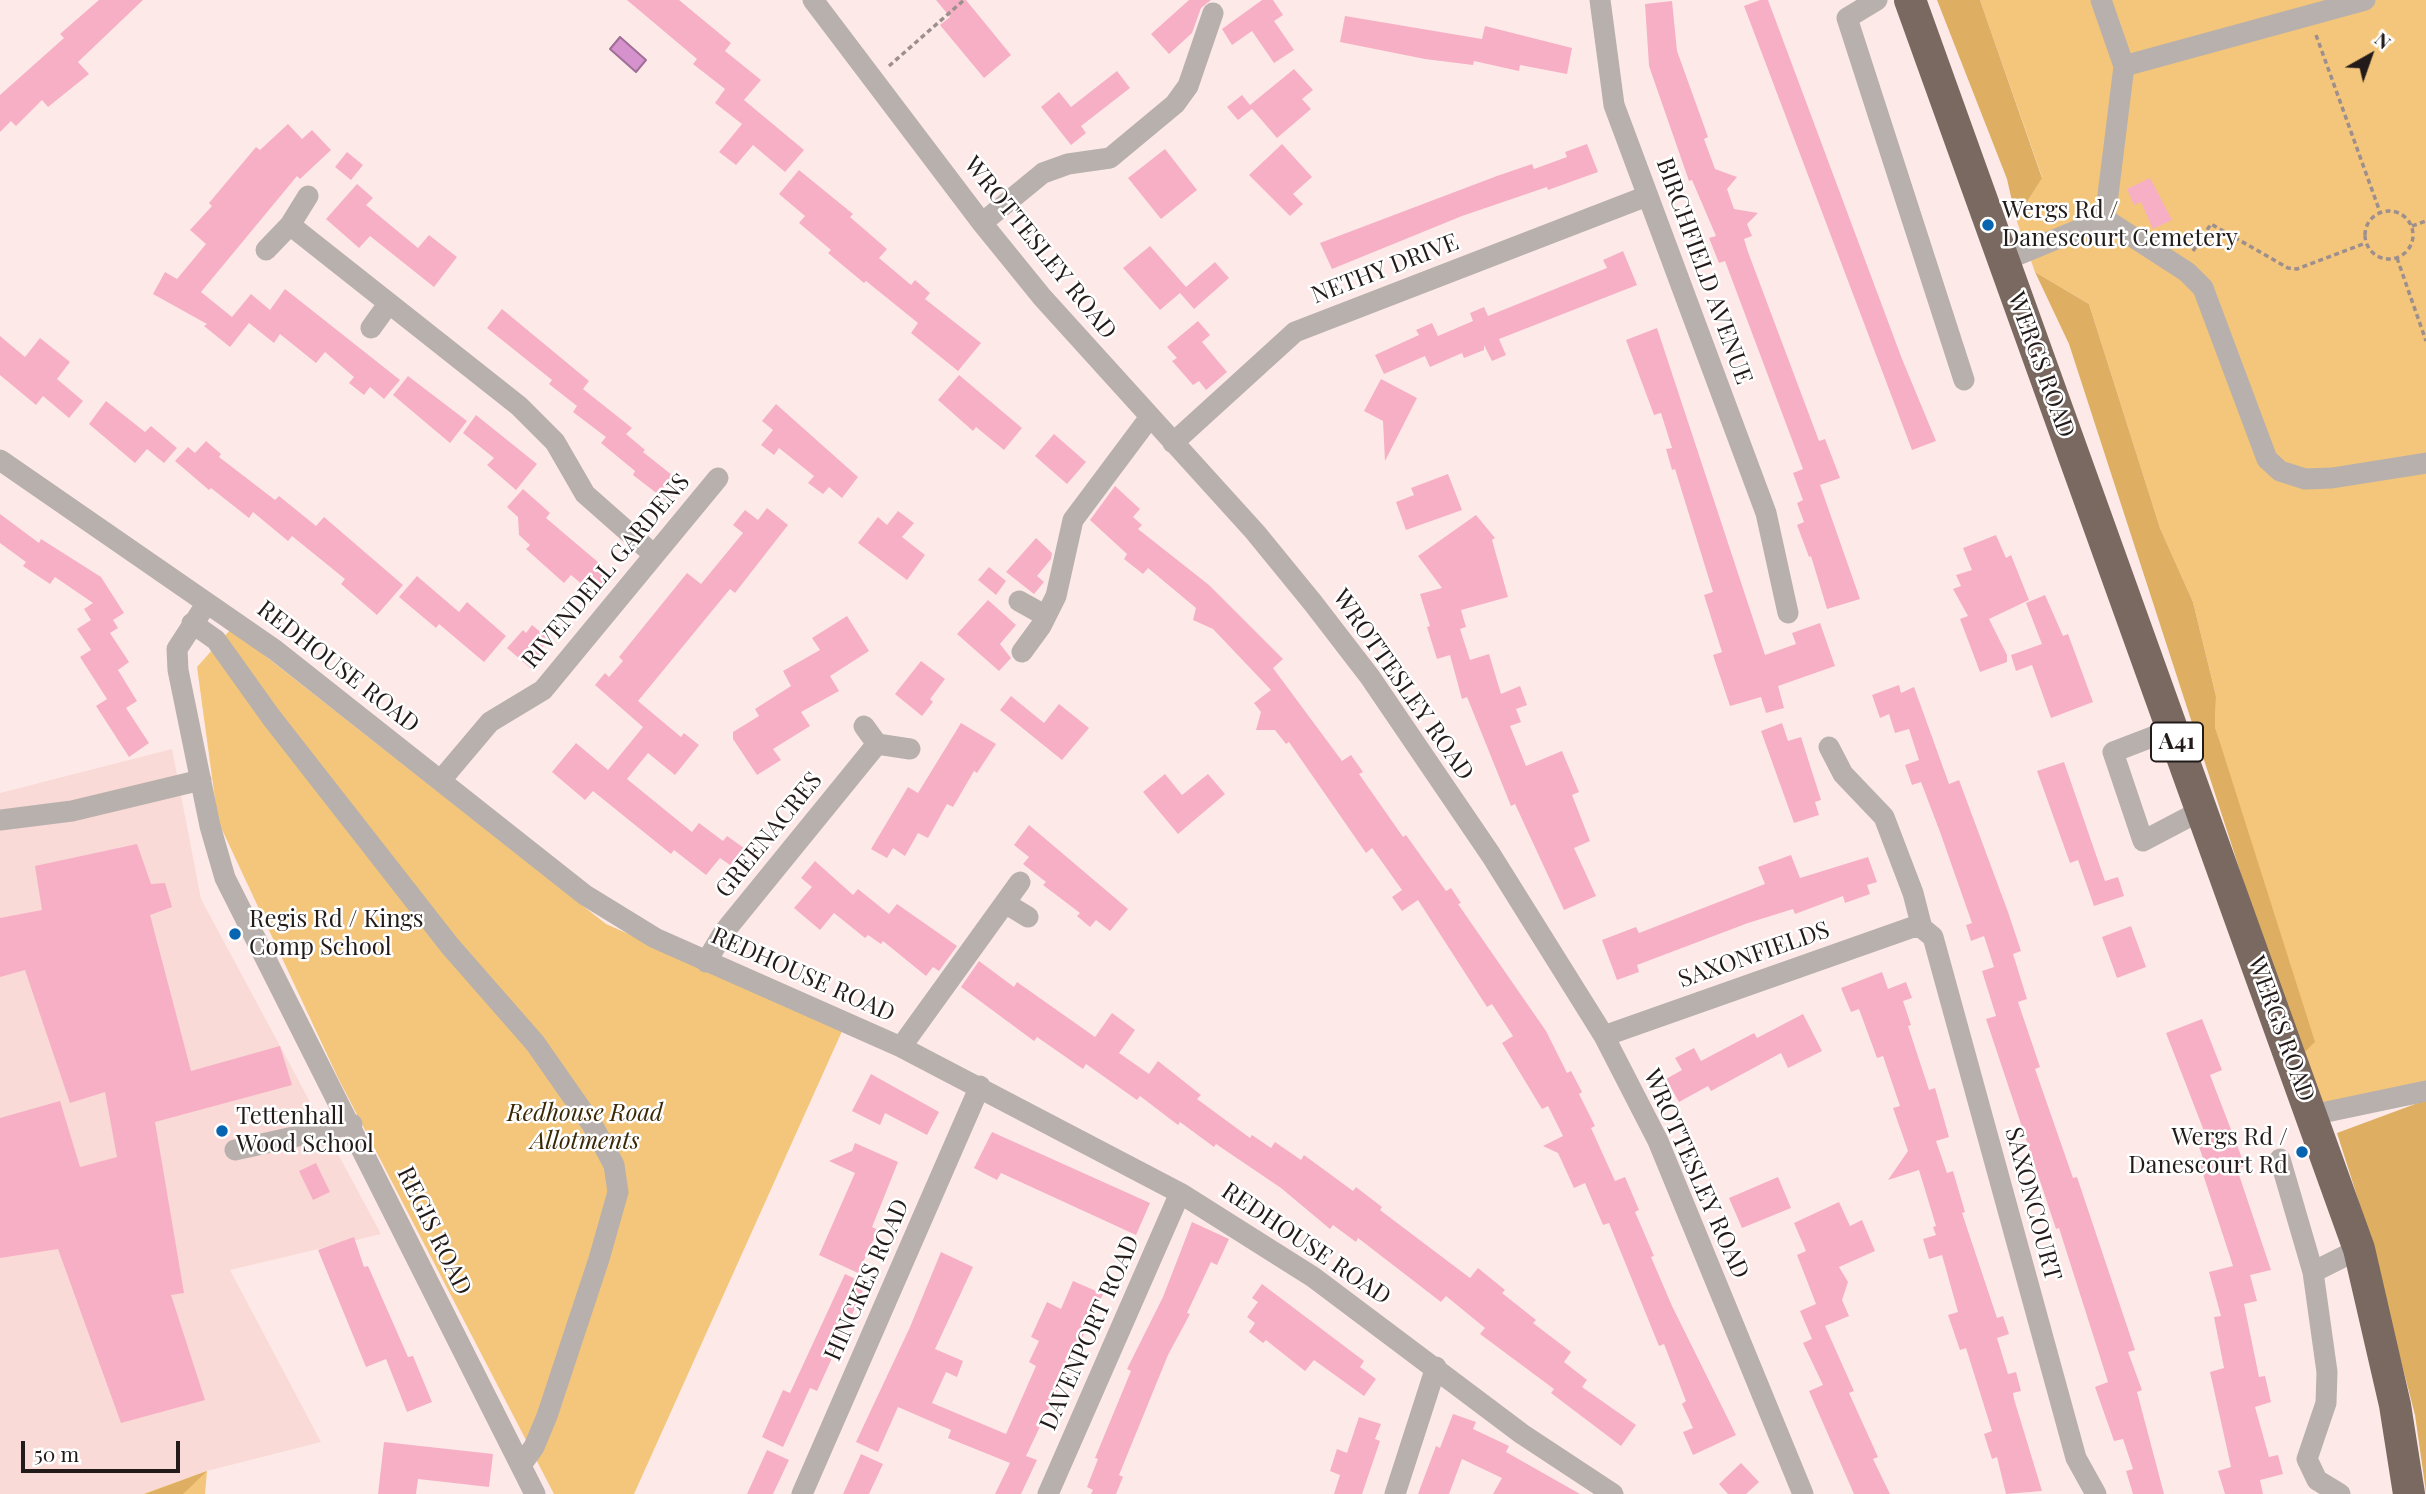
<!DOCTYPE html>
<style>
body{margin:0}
#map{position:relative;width:2426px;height:1494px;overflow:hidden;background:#fdeae8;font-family:"Playfair Display",serif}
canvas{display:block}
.north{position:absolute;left:2335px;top:21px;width:70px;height:70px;-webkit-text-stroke:5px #fff;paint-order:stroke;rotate:40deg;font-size:19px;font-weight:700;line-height:28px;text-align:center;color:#231b1a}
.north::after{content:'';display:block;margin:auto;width:24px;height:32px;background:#231b1a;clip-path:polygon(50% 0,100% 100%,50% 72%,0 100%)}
.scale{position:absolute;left:21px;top:1441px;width:159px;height:32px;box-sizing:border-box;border:4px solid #231b1a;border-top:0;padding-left:9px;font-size:21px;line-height:24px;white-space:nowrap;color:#231b1a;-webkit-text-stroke:5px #fff;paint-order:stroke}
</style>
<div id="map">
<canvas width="2426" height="1494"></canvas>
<div class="north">N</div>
<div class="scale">50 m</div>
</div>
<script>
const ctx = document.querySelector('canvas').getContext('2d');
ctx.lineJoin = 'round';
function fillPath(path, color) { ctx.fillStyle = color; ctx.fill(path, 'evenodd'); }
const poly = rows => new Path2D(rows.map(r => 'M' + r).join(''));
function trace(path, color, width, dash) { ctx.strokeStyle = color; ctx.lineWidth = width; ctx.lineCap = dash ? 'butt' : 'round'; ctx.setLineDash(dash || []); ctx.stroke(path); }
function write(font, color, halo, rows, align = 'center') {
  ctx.font = font + ' "Playfair Display",serif'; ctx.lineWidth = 5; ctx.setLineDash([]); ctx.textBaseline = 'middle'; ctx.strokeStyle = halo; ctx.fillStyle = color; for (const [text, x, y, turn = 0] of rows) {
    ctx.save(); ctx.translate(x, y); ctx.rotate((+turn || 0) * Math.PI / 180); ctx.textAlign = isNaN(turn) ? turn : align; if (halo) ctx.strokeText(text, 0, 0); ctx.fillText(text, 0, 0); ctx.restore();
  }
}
const built = poly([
 [172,749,201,899,381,1234,230,1270,321,1442,207,1471,143,1494,0,1494,0,793]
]);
const green = poly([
 [1980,0,2426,0,2426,1084,2316,1107,2215,727,2216,696,2193,602,2160,528,2089,304,2035,272,2016,219,2042,177],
 [231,629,606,924,843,1029,634,1494,554,1494,338,1078,218,821,197,667],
 [207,1471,205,1494,143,1494]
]);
const forest = poly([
 [1937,0,1980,0,2042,178,2016,219,2007,179],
 [2035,272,2089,304,2160,528,2193,602,2216,696,2215,727,2315,1042,2295,1061,2255,917,2069,344],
 [2426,1100,2426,1492,2415,1415,2364,1218,2337,1133],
 [207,1471,183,1494,145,1494]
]);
const water = poly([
 [620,37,646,60,636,72,610,49,620,37]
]);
const building = poly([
 [99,0,143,0,78,62,89,74,48,107,42,100,16,126,11,121,0,132,0,95,64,38,60,34],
 [627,0,679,0,731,43,725,51,761,80,744,100,804,150,785,172,753,145,736,165,719,152,742,124,715,103,725,89,693,64,697,59],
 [936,0,966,0,1011,55,984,78,940,25,950,17],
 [1189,0,1211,0,1201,8,1192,33,1169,54,1151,34],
 [1262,0,1273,0,1283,15,1274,21,1294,50,1274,63,1252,31,1232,45,1222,29],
 [1760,0,1768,0,1902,359,1936,441,1912,450,1744,6],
 [1672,1,1677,51,1708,137,1704,139,1715,169,1737,177,1727,189,1734,209,1758,213,1747,224,1752,236,1744,239,1748,252,1819,441,1825,439,1840,478,1820,485,1860,599,1827,609,1811,556,1809,557,1797,525,1804,522,1797,503,1803,500,1793,473,1803,469,1725,261,1719,263,1709,238,1716,236,1692,180,1689,181,1649,66,1645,4],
 [1345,16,1482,39,1485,26,1572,48,1567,74,1520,65,1519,71,1474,61,1473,65,1425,59,1340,42],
 [1294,69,1313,90,1302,99,1311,109,1277,138,1252,109,1238,120,1227,107,1242,95,1250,105],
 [1117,71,1130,88,1081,126,1086,133,1071,145,1041,107,1059,92,1071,107],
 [288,124,302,139,312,130,331,150,300,179,297,176,201,292,232,317,251,294,270,310,285,289,400,380,384,399,370,387,364,395,349,383,354,377,325,352,316,363,280,334,274,343,249,323,230,347,204,326,207,324,153,294,165,272,177,279,206,244,190,230,212,206,209,203,256,147,260,150],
 [1282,144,1312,177,1293,194,1303,204,1290,216,1249,175],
 [1587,144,1598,172,1548,190,1547,187,1462,216,1332,269,1320,243,1497,176,1532,164,1534,169,1567,157,1565,152],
 [1165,149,1197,190,1161,219,1128,178],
 [347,152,363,165,351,180,335,167],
 [799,170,853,214,850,217,887,249,879,258,911,285,915,280,930,293,925,299,981,343,958,371,911,333,918,323,866,281,864,283,828,253,831,250,799,223,805,216,779,194],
 [2150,178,2172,220,2153,229,2141,202,2134,205,2127,189],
 [357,184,373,198,366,205,418,248,429,235,457,257,434,287,370,236,359,248,326,219],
 [1150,246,1186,287,1215,262,1229,278,1194,309,1180,293,1160,310,1123,268],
 [1623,251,1637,285,1499,339,1506,355,1492,361,1484,345,1484,350,1464,358,1462,353,1430,367,1425,356,1384,374,1375,355,1419,335,1416,330,1432,323,1438,336,1473,321,1470,313,1484,307,1488,316,1607,268,1603,260],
 [502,309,589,381,583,389,632,428,626,434,645,450,643,452,682,483,668,502,633,475,635,471,601,443,606,437,573,412,577,406,549,384,552,380,487,328],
 [1198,321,1210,335,1202,342,1227,372,1206,390,1199,381,1193,385,1172,361,1177,358,1167,347],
 [1657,328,1765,655,1796,644,1792,633,1820,623,1835,666,1778,686,1784,708,1766,713,1761,697,1730,706,1713,655,1722,652,1704,595,1713,592,1675,469,1672,470,1666,449,1672,448,1661,413,1654,415,1626,340],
 [0,336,25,357,40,338,70,362,57,379,83,401,69,418,43,396,36,405,0,375],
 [959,375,1022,428,1004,450,976,427,973,431,938,400],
 [408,376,467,421,450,443,393,395],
 [1381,379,1417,398,1385,461,1383,421,1364,411],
 [106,401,145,432,151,426,177,448,164,463,147,449,135,463,89,424],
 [776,404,858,477,842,498,829,487,823,494,808,483,814,476,779,448,774,455,761,445,773,430,762,421],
 [476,415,537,464,516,490,487,465,494,458,463,433],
 [1054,434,1086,462,1067,484,1035,456],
 [206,441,221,454,219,457,275,500,279,496,316,526,324,517,403,585,377,615,341,584,345,579,292,536,288,541,253,512,249,518,211,488,209,490,175,461,188,447,195,453],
 [1448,474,1462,510,1406,530,1396,502,1414,495,1411,488],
 [1115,486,1140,509,1133,517,1142,525,1138,529,1209,585,1283,659,1273,668,1342,761,1351,755,1363,772,1359,774,1403,837,1406,835,1446,891,1451,888,1461,903,1458,904,1546,1031,1567,1073,1571,1071,1582,1092,1579,1094,1595,1126,1591,1128,1615,1181,1625,1177,1639,1210,1635,1212,1654,1256,1651,1257,1672,1306,1736,1435,1693,1455,1683,1432,1693,1428,1682,1404,1686,1401,1664,1344,1659,1346,1609,1223,1603,1225,1585,1183,1574,1188,1558,1153,1543,1146,1563,1136,1548,1106,1542,1109,1502,1043,1513,1036,1492,1004,1487,1007,1418,900,1402,911,1392,897,1402,890,1372,848,1366,853,1289,742,1286,744,1275,730,1256,730,1261,712,1254,703,1271,690,1213,629,1193,620,1196,608,1148,568,1143,574,1124,559,1127,554,1090,520],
 [523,489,550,513,546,518,612,574,600,588,590,579,584,586,571,575,564,583,526,549,530,545,519,535,518,517,507,507],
 [767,508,788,525,735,593,730,589,638,701,681,737,684,733,699,745,675,775,648,753,627,779,692,832,699,823,723,841,727,836,744,848,730,865,720,858,706,875,674,850,671,854,593,791,585,800,552,772,576,743,608,770,643,727,595,685,605,673,609,677,623,661,619,657,687,573,701,584,743,533,733,525,745,510,758,520],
 [898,511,914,523,902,537,925,555,907,580,858,543,878,517,887,525],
 [0,514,39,543,41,539,101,577,124,613,113,620,118,628,110,633,129,662,118,670,137,701,126,708,149,743,129,757,96,706,107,699,80,657,91,650,77,629,91,620,84,609,93,603,55,577,50,584,23,566,26,562,0,543],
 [1476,515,1495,538,1492,540,1508,597,1461,610,1466,627,1460,629,1470,660,1489,654,1501,694,1520,686,1527,705,1516,709,1521,722,1510,726,1526,766,1562,751,1579,792,1572,795,1590,841,1574,848,1596,896,1564,910,1515,804,1511,806,1467,697,1462,699,1450,655,1437,659,1427,627,1430,626,1420,594,1442,588,1418,556],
 [1996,535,2006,558,2011,555,2029,600,1989,619,2007,655,2007,662,1980,672,1960,619,1968,616,1953,589,1961,586,1956,575,1972,570,1963,548],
 [1036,538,1052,553,1051,559,1037,576,1044,582,1034,594,1006,572],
 [989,567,1006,581,996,595,978,580],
 [417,576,459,612,467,602,506,636,484,662,439,624,436,628,399,597],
 [2045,595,2063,636,2068,634,2093,702,2051,718,2032,665,2016,671,2011,655,2042,644,2026,603],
 [988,600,1016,625,1000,644,1011,658,999,671,957,634],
 [847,616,869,651,830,676,839,691,801,712,810,726,773,749,781,760,757,775,733,739,733,732,759,716,755,709,791,686,783,671,820,650,812,638],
 [532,625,549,639,541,649,547,655,534,671,507,648,523,630,526,633],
 [921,661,945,679,930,699,933,702,922,716,895,694],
 [1899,685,1901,693,1914,687,1949,784,1959,780,2008,912,2021,951,2013,954,2027,999,2018,1002,2040,1067,2035,1069,2073,1178,2077,1177,2135,1350,2128,1352,2142,1390,2137,1392,2164,1494,2133,1494,2126,1471,2133,1469,2123,1439,2114,1441,2095,1387,2108,1382,2059,1228,2056,1229,1986,1019,1996,1016,1982,971,1994,967,1984,936,1971,941,1966,925,1972,923,1940,832,1921,782,1912,785,1905,765,1919,760,1909,729,1895,733,1889,714,1880,718,1872,695],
 [1011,696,1044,723,1059,704,1089,728,1062,760,1000,710],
 [961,723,996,744,977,773,974,771,953,807,947,804,928,838,918,833,905,856,893,848,887,858,871,849,908,787,918,793],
 [1782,723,1788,741,1801,737,1821,800,1815,802,1819,815,1794,823,1761,731],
 [2064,762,2105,881,2118,877,2124,896,2094,906,2078,860,2070,863,2037,771],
 [1165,774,1182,795,1208,774,1225,794,1178,834,1143,792],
 [1029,825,1128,909,1110,931,1096,920,1090,927,1077,916,1080,913,1043,885,1046,882,1023,864,1029,857,1014,845],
 [137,844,151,884,165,883,172,907,150,915,191,1071,280,1046,292,1085,155,1122,184,1293,171,1295,205,1400,121,1423,58,1249,0,1258,0,1118,60,1101,80,1167,117,1157,105,1092,70,1103,25,970,0,977,0,918,42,910,35,866],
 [1791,855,1800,878,1868,857,1877,882,1867,885,1870,894,1845,903,1843,896,1795,914,1793,909,1748,923,1637,965,1639,972,1617,980,1602,940,1636,927,1639,933,1765,884,1758,867],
 [815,861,853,895,858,889,889,914,897,904,957,946,939,971,933,967,926,976,883,941,881,944,868,935,865,938,834,913,820,930,794,908,812,887,801,878],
 [2131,926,2146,967,2117,978,2102,937],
 [979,961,1014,987,1017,982,1095,1037,1112,1013,1135,1030,1119,1053,1149,1074,1158,1061,1201,1095,1197,1099,1250,1138,1252,1135,1271,1148,1275,1142,1301,1160,1304,1155,1353,1191,1356,1187,1382,1207,1380,1210,1470,1278,1478,1268,1505,1290,1502,1293,1536,1320,1533,1323,1571,1352,1564,1362,1587,1380,1582,1387,1636,1425,1621,1446,1551,1393,1554,1389,1480,1334,1485,1328,1446,1296,1441,1302,1358,1238,1356,1242,1333,1225,1330,1229,1281,1188,1216,1144,1214,1147,1180,1122,1178,1125,1140,1096,1137,1100,1086,1064,1083,1069,1037,1037,1034,1041,961,987],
 [1882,972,1888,989,1906,982,1912,998,1903,1001,1911,1025,1908,1026,1929,1090,1935,1088,1949,1137,1936,1141,1947,1173,1953,1171,1965,1212,1962,1213,1997,1318,2003,1316,2009,1334,1997,1338,2008,1374,2016,1372,2021,1391,2013,1393,2014,1399,2042,1491,2006,1494,1997,1457,1992,1459,1984,1434,1992,1431,1966,1348,1960,1350,1948,1315,1958,1312,1942,1255,1929,1259,1923,1239,1936,1235,1933,1227,1936,1226,1919,1170,1888,1180,1908,1151,1893,1108,1900,1106,1883,1056,1877,1058,1859,1009,1851,1012,1841,988],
 [1803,1014,1822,1051,1788,1068,1781,1053,1711,1091,1708,1086,1679,1102,1666,1079,1682,1070,1675,1058,1694,1048,1701,1061,1754,1033,1757,1038],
 [2202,1019,2222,1070,2210,1075,2245,1166,2237,1169,2271,1270,2250,1275,2257,1301,2244,1304,2259,1377,2265,1376,2271,1402,2255,1407,2269,1457,2278,1455,2283,1474,2260,1480,2263,1494,2225,1494,2218,1471,2231,1467,2210,1372,2224,1368,2214,1317,2221,1316,2209,1272,2233,1266,2200,1165,2205,1164,2195,1135,2204,1131,2166,1033],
 [871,1074,939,1112,927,1135,885,1113,880,1125,852,1111],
 [992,1132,1150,1203,1136,1235,1001,1173,997,1180,974,1168],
 [855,1143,898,1162,872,1227,878,1230,858,1273,819,1255,855,1173,829,1161,852,1151],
 [316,1163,330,1192,313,1200,299,1171],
 [1778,1177,1791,1208,1742,1228,1729,1198],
 [1839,1202,1850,1226,1862,1220,1875,1251,1839,1267,1848,1282,1842,1300,1849,1316,1825,1326,1854,1391,1849,1393,1878,1457,1873,1459,1890,1494,1854,1494,1809,1391,1823,1385,1803,1343,1812,1339,1800,1311,1816,1304,1797,1255,1806,1251,1794,1223],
 [1192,1222,1229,1239,1217,1265,1211,1262,1187,1313,1190,1314,1168,1355,1119,1475,1123,1477,1116,1494,1091,1494,1093,1490,1087,1487,1098,1459,1095,1458,1131,1371,1127,1369,1163,1297],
 [354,1237,364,1267,368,1266,408,1357,413,1356,432,1402,407,1412,386,1359,366,1367,318,1250],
 [941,1252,973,1267,935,1349,963,1361,957,1377,946,1372,932,1403,1006,1434,1036,1366,1029,1362,1039,1341,1031,1337,1047,1302,1061,1309,1073,1281,1103,1294,1026,1456,1037,1460,1021,1494,995,1494,1010,1463,948,1438,951,1430,898,1407,878,1452,856,1442,910,1327],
 [845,1274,866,1284,817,1391,810,1388,783,1447,762,1437,783,1390,790,1393],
 [1262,1284,1364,1361,1360,1367,1376,1379,1364,1396,1314,1360,1305,1371,1266,1340,1263,1343,1249,1332,1255,1323,1247,1317,1258,1302,1252,1298],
 [1453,1414,1476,1422,1473,1429,1509,1446,1506,1452,1580,1494,1493,1494,1502,1478,1462,1459,1449,1494,1418,1494,1436,1446,1440,1448],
 [1359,1417,1381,1424,1375,1439,1380,1441,1362,1494,1334,1494,1340,1475,1330,1471,1337,1449,1347,1453],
 [384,1442,493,1454,489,1487,418,1479,416,1494,378,1494],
 [767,1450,789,1460,773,1494,747,1494],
 [861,1454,883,1464,869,1494,843,1494],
 [1741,1463,1759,1482,1746,1494,1728,1494,1719,1484]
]);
const path = poly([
 [2316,35,2380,212],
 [889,66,964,0],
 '2365 235a24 24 0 1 1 48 0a24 24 0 1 1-48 0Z',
 [2412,226,2426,221],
 [2193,251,2211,224,2288,268,2297,269,2366,243],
 [2397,258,2426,341]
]);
const minor = poly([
 [813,0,982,223,1042,297,1255,532,1313,603,1370,677,1491,855,1604,1036,1658,1141,1803,1494],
 [1600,0,1614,105,1766,513,1788,613],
 [1877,0,1847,18,1964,380],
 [2101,0,2124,66,2105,219],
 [2124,66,2365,0],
 [2105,219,2187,272,2203,288,2267,459,2280,471,2305,479,2332,478,2426,463],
 [982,223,1043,173,1068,164,1110,158,1175,104,1188,86,1213,13],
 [290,225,519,406,555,442,585,494,653,554],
 [266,250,290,225,308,196],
 [2003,261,2105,219],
 [371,328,389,303],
 [1173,443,1295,332,1647,196],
 [0,460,275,650,585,895,655,938,901,1047,1180,1193,1313,1277,1522,1434,1613,1494],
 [1019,601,1046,616],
 [201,612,177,649,178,670,210,826,225,878,535,1494],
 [192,623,216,640,271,717,450,946,535,1043,593,1126,614,1165,618,1192,599,1259,547,1416,534,1447,521,1465],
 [1022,652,1041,626,1056,596,1073,520,1150,417],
 [864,726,877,744,910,749],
 [2173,729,2113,752,2143,841,2202,810],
 [1829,747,1843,774,1884,817,1913,893,1922,928],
 [441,780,490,722,543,690,718,478],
 [0,820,72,811,201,780],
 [1005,903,1028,917],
 [1922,928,1933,937,2076,1458,2096,1494],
 [706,962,724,932,877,744],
 [1604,1036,1913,927,1922,928],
 [901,1047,1020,882],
 [2312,1115,2426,1091],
 [235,1150,352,1124],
 [2280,1159,2313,1272,2327,1372,2326,1403,2307,1459,2317,1480,2340,1494],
 [2313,1272,2359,1249],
 [802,1494,980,1086],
 [1048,1494,1180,1193],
 [1395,1494,1436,1367]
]);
const highway = poly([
 [1910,0,2359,1249,2395,1405,2409,1494]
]);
const markers = [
 [1988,225,7,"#0764b1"],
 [235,934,7,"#0764b1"],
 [222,1131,7,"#0764b1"],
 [2302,1152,7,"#0764b1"]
];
const shields = [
 [2177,742,52]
];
const shieldNames = [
 ["A41",2177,742]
];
const poiNames = [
 ["Wergs Rd /",2002,211],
 ["Danescourt Cemetery",2002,239],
 ["Regis Rd / Kings",249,920],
 ["Comp School",249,948],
 ["Tettenhall",236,1117],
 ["Wood School",236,1145],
 ["Wergs Rd /",2288,1138,"right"],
 ["Danescourt Rd",2288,1166,"right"]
];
const streetNames = [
 ["WROTTESLEY ROAD",1040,248,51],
 ["NETHY DRIVE",1385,269,-21],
 ["BIRCHFIELD AVENUE",1704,271,70],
 ["WERGS ROAD",2041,365,70],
 ["RIVENDELL GARDENS",606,571,-50],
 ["REDHOUSE ROAD",338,667,38],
 ["WROTTESLEY ROAD",1403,685,55],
 ["GREENACRES",769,835,-51],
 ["SAXONFIELDS",1754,955,-19],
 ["REDHOUSE ROAD",803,975,24],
 ["WERGS ROAD",2281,1029,70],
 ["WROTTESLEY ROAD",1696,1174,66],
 ["SAXONCOURT",2033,1204,75],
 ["REGIS ROAD",434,1231,64],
 ["REDHOUSE ROAD",1306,1244,34],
 ["HINCKES ROAD",867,1280,-66],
 ["DAVENPORT ROAD",1090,1333,-66]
];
const parkNames = [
 ["Redhouse Road",585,1114],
 ["Allotments",585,1142]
];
fillPath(built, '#f9dad6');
fillPath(green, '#f4c67b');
fillPath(forest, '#deaf62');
fillPath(water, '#d592cc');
trace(water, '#a06e97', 2);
fillPath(building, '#f7afc6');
trace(path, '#9d8f8d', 3.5, [5, 3.5]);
trace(minor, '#b8b0ac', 21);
trace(highway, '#796960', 32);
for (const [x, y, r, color] of markers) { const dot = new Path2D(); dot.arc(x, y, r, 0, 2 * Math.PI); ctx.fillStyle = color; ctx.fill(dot); trace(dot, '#fff', 2.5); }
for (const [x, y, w] of shields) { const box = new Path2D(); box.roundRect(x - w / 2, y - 19.5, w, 39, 5); ctx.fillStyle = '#fff'; ctx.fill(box); trace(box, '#231b1a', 2); }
write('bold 23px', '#231b1a', null, shieldNames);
write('24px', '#231b1a', '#fff', poiNames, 'left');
write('24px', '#231b1a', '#fff', streetNames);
write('italic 24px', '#3b2805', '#fff', parkNames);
</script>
